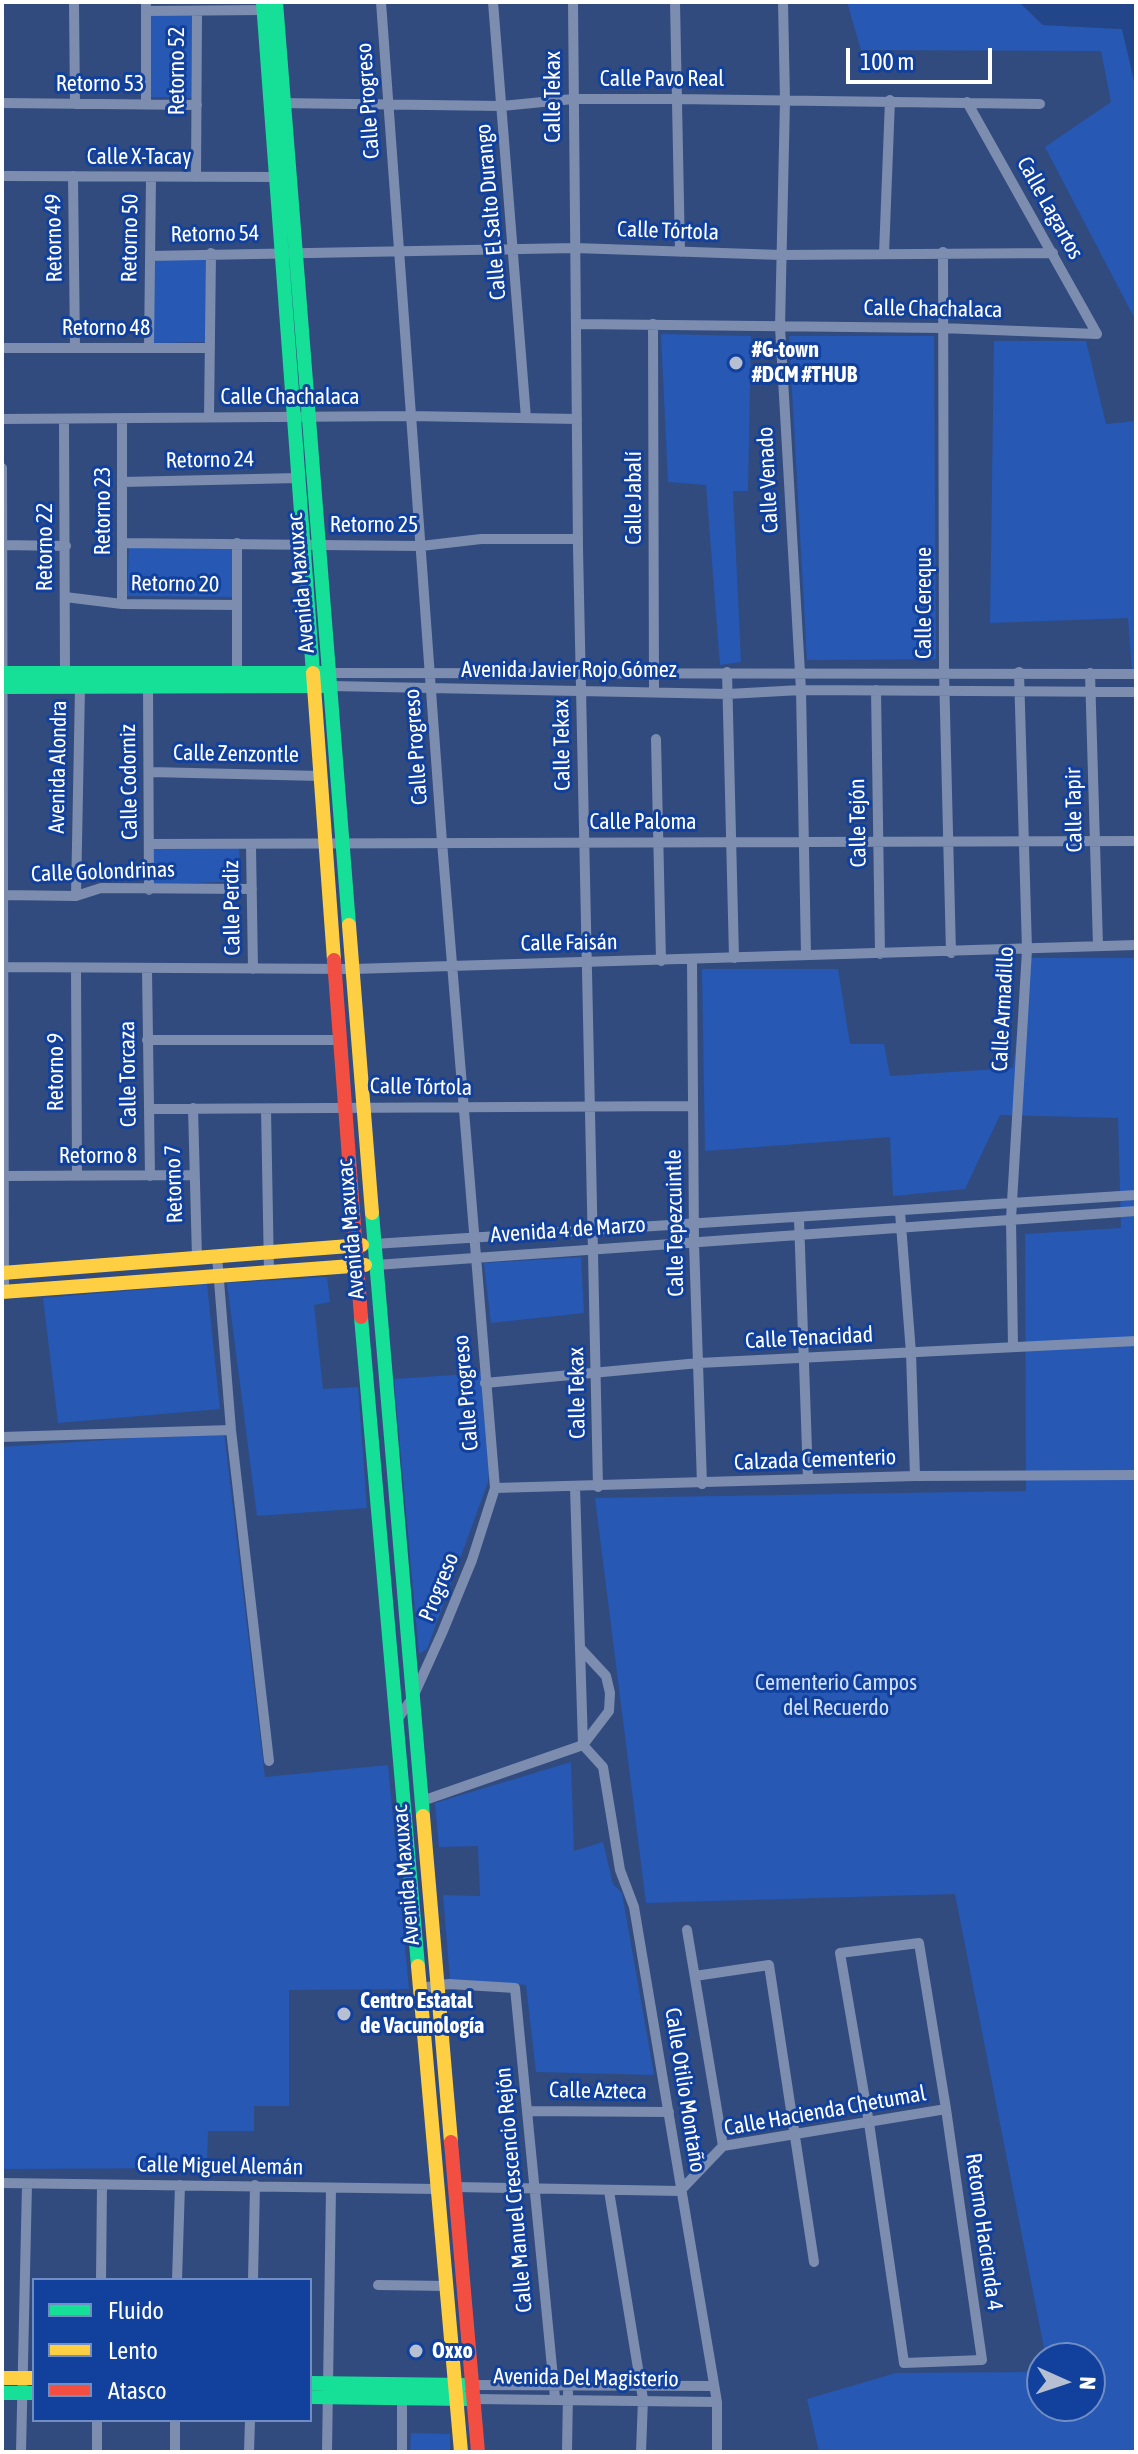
<!DOCTYPE html>
<meta charset="utf-8">
<style>
body{margin:0}
#map{position:relative;width:1138px;height:2454px;overflow:hidden;background:#314b7e;font-family:"Asap Condensed",sans-serif}
canvas{display:block}
.frame{position:absolute;inset:0;border:4px solid #fff;pointer-events:none}
.legend{position:absolute;left:32px;top:2278px;width:280px;height:144px;box-sizing:border-box;background:#11419d;border:2px solid #708dc4;margin:0;padding:10px 14px;list-style:none;font-size:24px;color:#fff}
.legend li{display:flex;align-items:center;gap:16px;height:40px}
.legend b{width:40px;border:2px solid #708dc4}
.north{position:absolute;left:1026px;top:2342px;width:80px;height:80px;box-sizing:border-box;background:#11419d;border:2px solid #708dc4;border-radius:50%;rotate:93deg;font-size:22px;font-weight:700;line-height:32px;text-align:center;color:#fff}
.north::after{content:'';display:block;margin:auto;width:28px;height:36px;background:#b7c0d2;clip-path:polygon(50% 0,100% 100%,50% 72%,0 100%)}
.scale{position:absolute;left:846px;top:48px;width:146px;height:36px;box-sizing:border-box;border:4px solid #fff;border-top:0;padding-left:10px;font-size:24px;line-height:28px;white-space:nowrap;color:#fff;-webkit-text-stroke:6px #11419d;paint-order:stroke}
</style>
<div id="map">
<canvas width="1138" height="2454"></canvas>
<div class="frame"></div>
<ul class="legend">
<li><b style="height:10px;background:#16e098"></b>Fluido</li>
<li><b style="height:10px;background:#ffcf43"></b>Lento</li>
<li><b style="height:10px;background:#f24e42"></b>Atasco</li>
</ul>
<div class="north">N</div>
<div class="scale">100 m</div>
</div>
<script>
const ctx = document.querySelector('canvas').getContext('2d');
ctx.lineJoin = 'round';
function fillPath(path, color) { ctx.fillStyle = color; ctx.fill(path, 'evenodd'); }
const poly = rows => new Path2D(rows.map(r => 'M' + r).join(''));
function trace(path, color, width, dash) { ctx.strokeStyle = color; ctx.lineWidth = width; ctx.lineCap = dash ? 'butt' : 'round'; ctx.setLineDash(dash || []); ctx.stroke(path); }
function write(font, color, halo, rows, align = 'center') {
  ctx.font = font + ' "Asap Condensed",sans-serif'; ctx.lineWidth = 6; ctx.setLineDash([]); ctx.textBaseline = 'middle'; ctx.strokeStyle = halo; ctx.fillStyle = color; for (const [text, x, y, turn = 0] of rows) {
    ctx.save(); ctx.translate(x, y); ctx.rotate((+turn || 0) * Math.PI / 180); ctx.textAlign = isNaN(turn) ? turn : align; if (halo) ctx.strokeText(text, 0, 0); ctx.fillText(text, 0, 0); ctx.restore();
  }
}
const green = poly([
 [847,2,1019,2,1043,25,1122,29,1136,89,1136,321,1045,147,1111,102,1101,51,861,50],
 [148,14,193,14,192,98,146,97],
 [207,258,206,342,154,343,153,261],
 [661,334,751,336,748,491,733,491,741,662,720,665,706,485,668,482],
 [789,336,934,336,936,659,807,660],
 [994,341,1086,341,1106,424,1136,421,1136,670,1132,671,1128,618,990,623],
 [129,546,234,549,234,597,127,596],
 [151,847,239,847,241,881,150,885],
 [1026,958,1136,958,1136,2452,819,2452,807,2399,896,2373,1042,2372,1042,2406,1090,2406,1090,2358,1046,2358,955,1894,646,1903,595,1498,1026,1491,1025,1234,1121,1228,1118,1118,1000,1115,965,1189,893,1196,890,1137,705,1151,702,969,838,969,850,1044,884,1044,890,1076,1013,1068],
 [581,1257,584,1313,491,1323,484,1263],
 [327,1277,330,1302,314,1305,323,1389,358,1387,367,1508,257,1516,227,1283],
 [207,1284,220,1409,58,1423,43,1298],
 [483,1373,490,1460,488,1482,427,1649,419,1654,394,1379],
 [224,1432,265,1777,388,1765,409,1989,289,1990,289,2106,254,2106,254,2131,208,2131,207,2168,2,2169,2,1447],
 [571,1762,574,1851,603,1842,613,1884,622,1893,654,2075,536,2072,526,1985,450,1979,443,1895,480,1896,478,1846,439,1847,435,1803],
 [411,2433,450,2434,450,2452,410,2452]
]);
const water = poly([
 [1019,2,1136,2,1136,89,1122,29,1043,25]
]);
const street = poly([
 [74,2,75,104],
 [146,2,146,104],
 [381,2,442,842,495,1488,472,1560,442,1633,413,1697,397,1720],
 [493,2,526,418],
 [573,2,578,548,598,1487],
 [675,2,680,252],
 [783,2,785,100,780,327,801,690,806,955],
 [146,11,264,10],
 [967,102,1097,334],
 [2,103,197,105],
 [278,103,502,106,573,99,676,99,1040,104],
 [2,176,276,177],
 [73,176,75,348],
 [196,177,197,13],
 [943,252,944,672,951,953],
 [884,254,890,100],
 [150,256,575,248,781,255,1053,253],
 [577,324,941,328,1097,334],
 [653,324,654,692],
 [2,348,210,348],
 [149,348,151,177],
 [209,417,211,253],
 [2,419,410,416,577,419],
 [122,419,122,604],
 [64,420,65,673],
 [2,468,4,1292],
 [123,482,298,478],
 [122,543,421,546,481,539,578,539],
 [2,545,66,546],
 [65,597,122,604,237,605],
 [727,672,734,958],
 [237,673,237,543],
 [330,673,1136,674],
 [1090,673,1098,946],
 [148,683,149,890],
 [331,686,728,694,801,690,1136,692],
 [876,690,880,954],
 [656,739,661,961],
 [150,772,321,776],
 [150,844,1136,841],
 [251,846,253,969],
 [3,895,76,896,101,888,252,889],
 [76,896,80,687],
 [692,960,694,1243,702,1484],
 [2,967,353,969,1136,945],
 [76,968,77,1175],
 [147,970,150,1176],
 [147,1040,340,1040],
 [193,1108,197,1258],
 [149,1109,692,1106],
 [266,1109,269,1272],
 [3,1176,193,1175],
 [900,1212,911,1353,915,1476],
 [799,1219,808,1479],
 [374,1244,1136,1195],
 [217,1256,231,1430,269,1761],
 [376,1265,1136,1211],
 [1013,1347,1011,1219,1027,950,1019,672],
 [485,1383,699,1363,1136,1341],
 [2,1437,231,1430],
 [575,1487,583,1745],
 [495,1488,915,1476,1136,1475],
 [583,1745,603,1767,620,1870,634,1907,717,2402,717,2452],
 [422,1801,583,1745,609,1711,610,1693,606,1676,581,1649],
 [687,1930,723,2146],
 [919,1943,946,2109,982,2360,904,2363,869,2123,840,1953,919,1943],
 [695,1976,769,1965,814,2262],
 [420,1988,449,1984,515,1988,555,2398],
 [527,2111,669,2112],
 [2,2183,438,2189],
 [455,2187,680,2191,723,2146,946,2109],
 [609,2191,643,2399,641,2452],
 [101,2280,102,2185],
 [177,2280,180,2185],
 [253,2280,255,2185],
 [378,2285,447,2286],
 [472,2385,712,2386],
 [474,2399,717,2402],
 [175,2420,175,2452],
 [21,2452,27,2184],
 [97,2452,97,2420],
 [249,2452,250,2420],
 [327,2452,331,2188],
 [402,2452,402,2394],
 [567,2452,568,2392]
]);
const fast = poly([
 [263,2,313,673],
 [276,2,349,925],
 [2,673,321,673],
 [2,687,322,686],
 [372,1213,423,1816],
 [361,1317,418,1966],
 [310,2383,464,2385],
 [2,2393,34,2393],
 [310,2397,466,2399]
]);
const slow = poly([
 [313,673,334,960],
 [349,925,372,1213],
 [2,1273,362,1245],
 [2,1292,365,1265],
 [423,1816,451,2142],
 [418,1966,461,2452],
 [2,2378,34,2378]
]);
const jam = poly([
 [334,960,361,1317],
 [451,2142,478,2452]
]);
const markers = [
 [736,363,8,"#b7c0d2"],
 [344,2014,8,"#b7c0d2"],
 [416,2351,8,"#b7c0d2"]
];
const streetNames = [
 ["Retorno 52",177,71,-90],
 ["Calle Pavo Real",662,79],
 ["Retorno 53",100,84],
 ["Calle Tekax",553,97,-90],
 ["Calle Progreso",368,101,-94],
 ["Calle X-Tacay",139,157],
 ["Calle Lagartos",1050,208,61],
 ["Calle El Salto Durango",491,212,-95],
 ["Calle Tórtola",668,231,2],
 ["Retorno 54",215,234,-1],
 ["Retorno 49",54,238,-91],
 ["Retorno 50",130,238,-89],
 ["Calle Chachalaca",933,309,1],
 ["Retorno 48",106,328],
 ["Calle Chachalaca",290,397],
 ["Retorno 24",210,460,-1],
 ["Calle Venado",768,480,-93],
 ["Calle Jabalí",634,498,-90],
 ["Retorno 23",103,511,-90],
 ["Retorno 25",374,525],
 ["Retorno 22",45,547,-90],
 ["Avenida Maxuxac",301,583,-95],
 ["Retorno 20",175,584,1],
 ["Calle Cereque",924,603,-90],
 ["Avenida Javier Rojo Gómez",569,670],
 ["Calle Tekax",562,745,-91],
 ["Calle Progreso",416,747,-94],
 ["Calle Zenzontle",236,754,1],
 ["Avenida Alondra",58,767,-89],
 ["Calle Codorniz",129,782,-91],
 ["Calle Tapir",1074,810,-91],
 ["Calle Paloma",643,822],
 ["Calle Tejón",858,823,-91],
 ["Calle Golondrinas",103,872,-2],
 ["Calle Perdiz",232,908,-91],
 ["Calle Faisán",569,943,-1],
 ["Calle Armadillo",1003,1009,-87],
 ["Retorno 9",56,1072,-90],
 ["Calle Torcaza",128,1074,-91],
 ["Calle Tórtola",421,1087,1],
 ["Retorno 8",98,1156],
 ["Retorno 7",174,1184,-92],
 ["Calle Tepezcuintle",675,1223,-91],
 ["Avenida Maxuxac",351,1229,-95],
 ["Avenida 4 de Marzo",568,1230,-4],
 ["Calle Tenacidad",809,1338,-3],
 ["Calle Progreso",466,1393,-95],
 ["Calle Tekax",577,1393,-91],
 ["Calzada Cementerio",815,1460,-2],
 ["Progreso",439,1587,-68],
 ["Avenida Maxuxac",406,1875,-95],
 ["Calle Otilio Montaño",685,2090,81],
 ["Calle Azteca",598,2091,1],
 ["Calle Hacienda Chetumal",825,2111,-10],
 ["Calle Miguel Alemán",220,2166,1],
 ["Calle Manuel Crescencio Rejón",514,2190,-95],
 ["Retorno Hacienda 4",984,2232,82],
 ["Avenida Del Magisterio",586,2378,1]
];
const poiNames = [
 ["#G-town",752,350],
 ["#DCM #THUB",752,375],
 ["Centro Estatal",360,2001],
 ["de Vacunología",360,2026],
 ["Oxxo",432,2351]
];
const parkNames = [
 ["Cementerio Campos",836,1683],
 ["del Recuerdo",836,1708]
];
fillPath(green, '#2658b4');
fillPath(water, '#23468a');
trace(street, '#7c8daf', 10);
trace(fast, '#16e098', 14);
trace(slow, '#ffcf43', 14);
trace(jam, '#f24e42', 14);
for (const [x, y, r, color] of markers) { const dot = new Path2D(); dot.arc(x, y, r, 0, 2 * Math.PI); ctx.fillStyle = color; ctx.fill(dot); trace(dot, '#11419d', 3); }
write('22px', '#fff', '#11419d', streetNames);
write('bold 22px', '#fff', '#11419d', poiNames, 'left');
write('22px', '#d0e0fe', '#11419d', parkNames);
</script>
